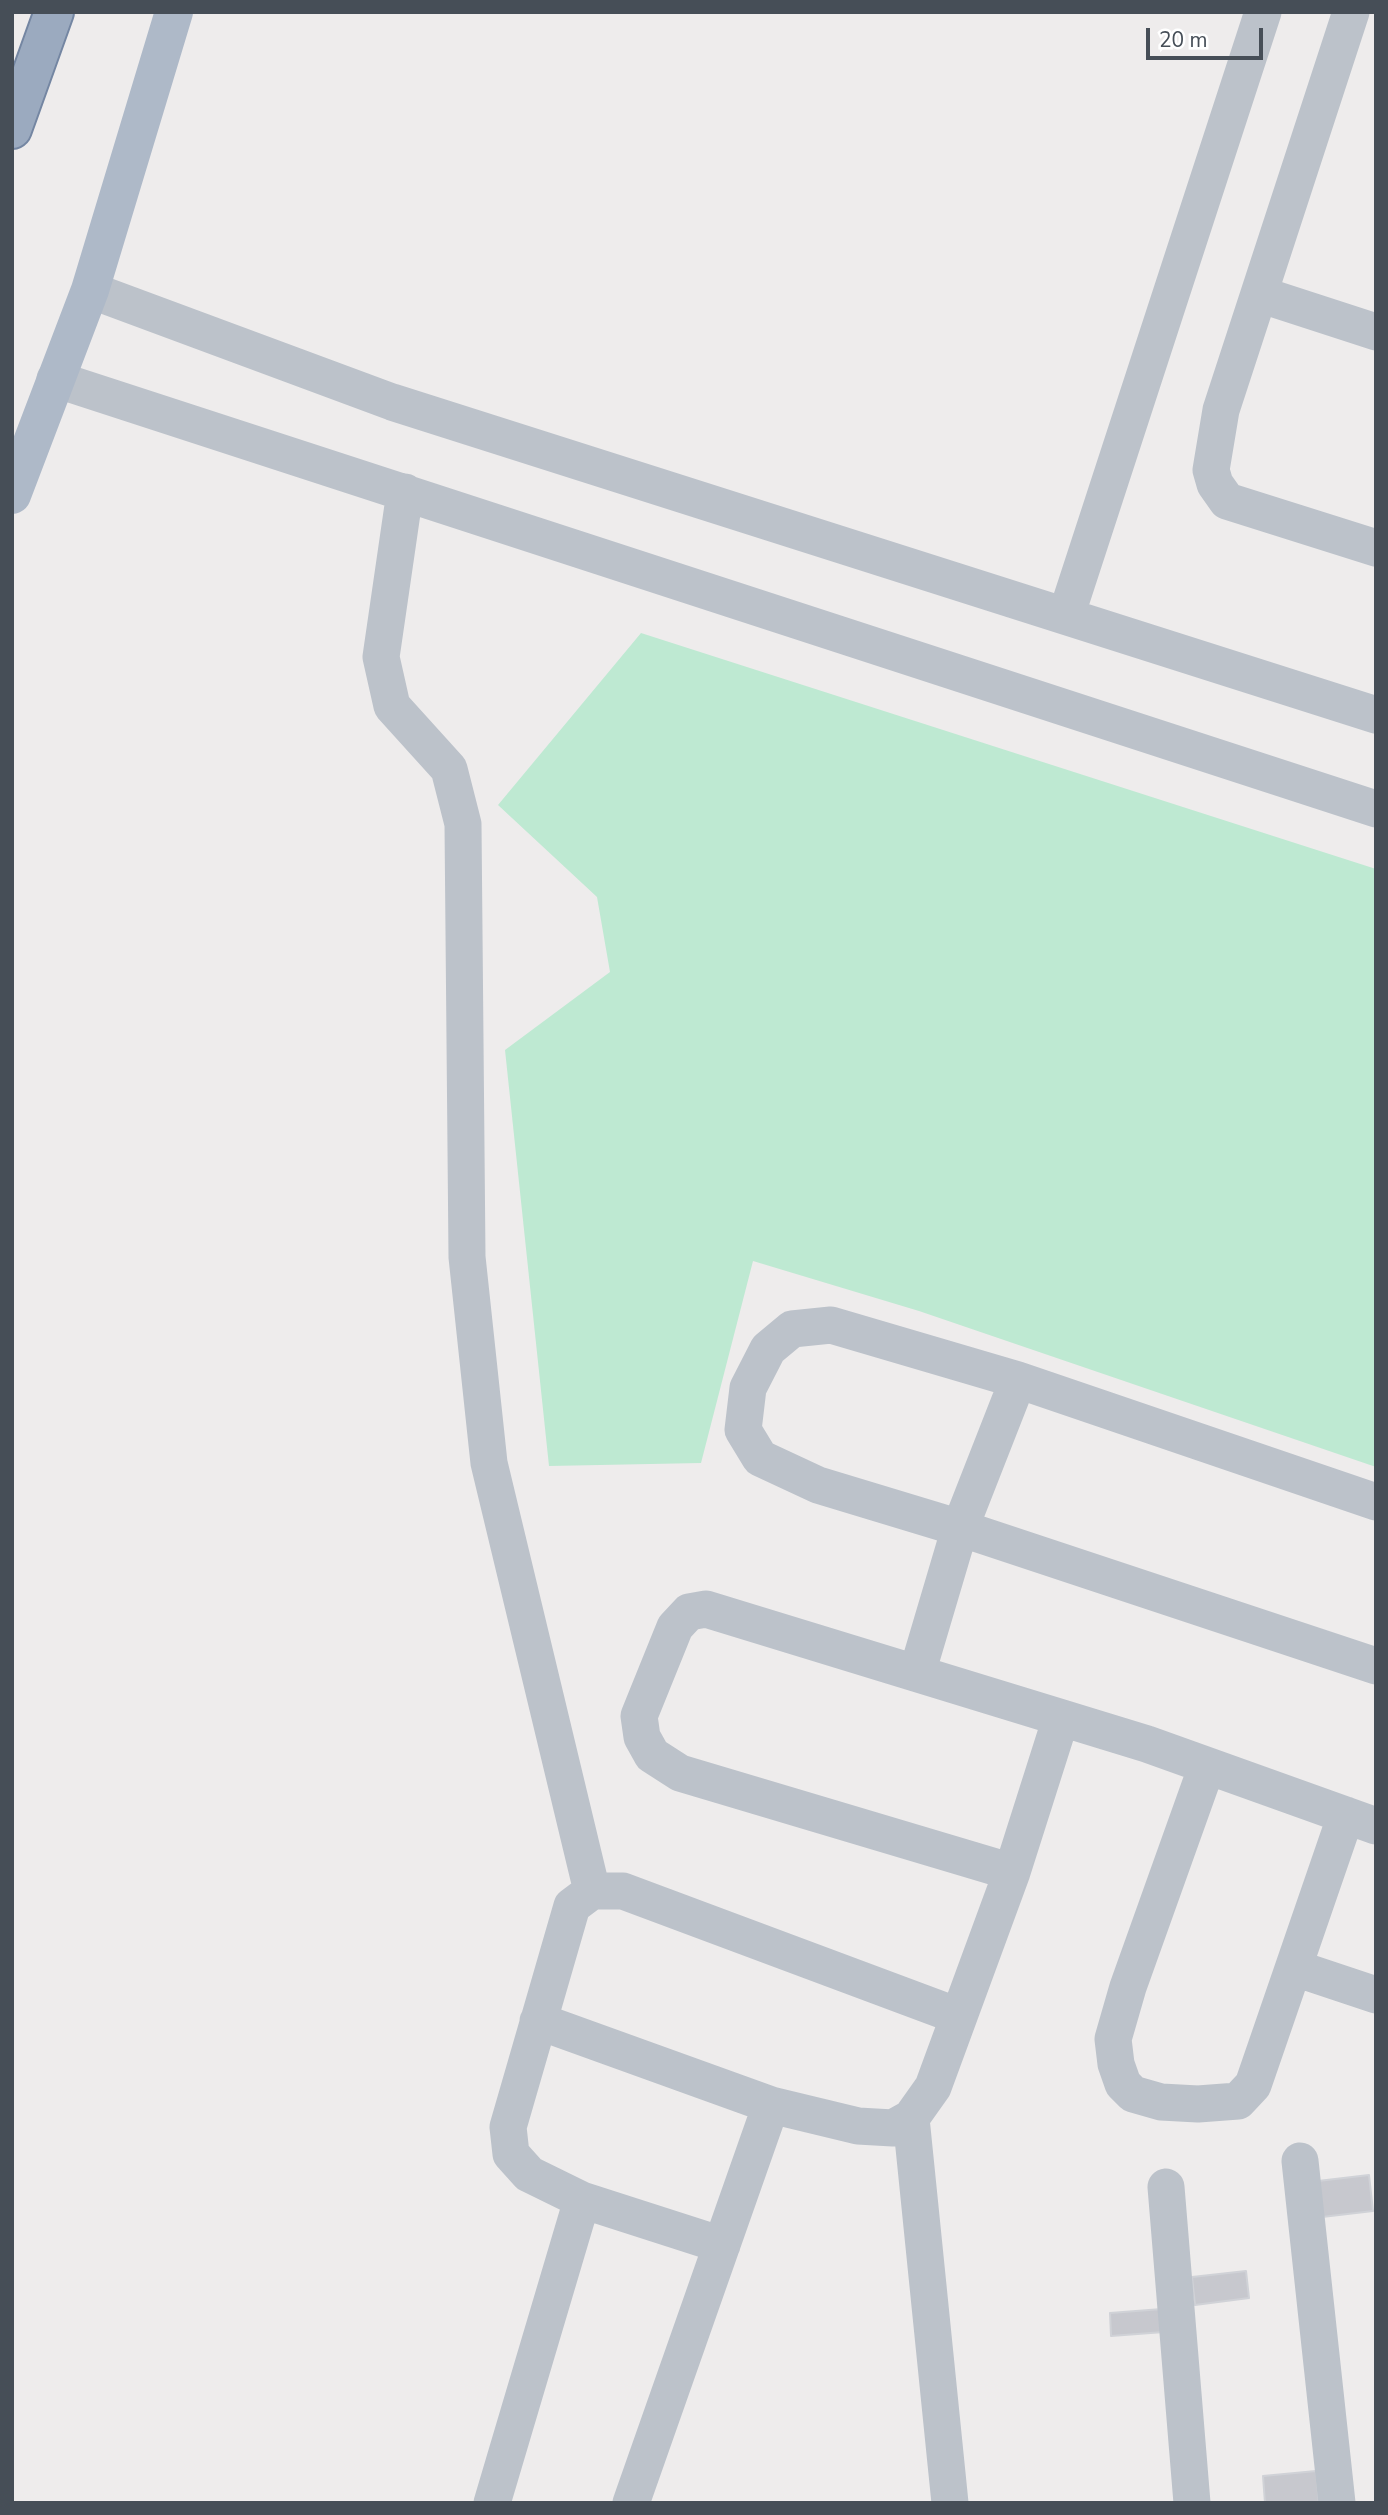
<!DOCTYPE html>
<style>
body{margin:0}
#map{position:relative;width:1388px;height:2515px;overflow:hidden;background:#eeecec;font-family:"Nunito Sans",sans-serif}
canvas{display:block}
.frame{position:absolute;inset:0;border:14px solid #464e57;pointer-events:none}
.scale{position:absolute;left:1146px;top:28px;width:117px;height:32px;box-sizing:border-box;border:4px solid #464e57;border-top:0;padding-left:9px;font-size:21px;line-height:24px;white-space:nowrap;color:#464e57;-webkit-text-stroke:5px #fff;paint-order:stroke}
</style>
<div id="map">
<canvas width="1388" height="2515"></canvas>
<div class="frame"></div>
<div class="scale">20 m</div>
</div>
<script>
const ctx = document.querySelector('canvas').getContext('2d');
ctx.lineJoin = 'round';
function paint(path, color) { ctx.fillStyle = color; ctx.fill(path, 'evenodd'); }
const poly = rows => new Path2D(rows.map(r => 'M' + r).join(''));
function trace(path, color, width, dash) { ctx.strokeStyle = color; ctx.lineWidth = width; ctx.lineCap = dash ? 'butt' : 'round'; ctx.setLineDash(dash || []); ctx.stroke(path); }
paint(poly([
 [641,633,1376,869,1376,1467,919,1311,753,1261,701,1463,549,1466,505,1050,610,972,597,897,498,805]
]), '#bee9d2');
const building = poly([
 [1369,2175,1373,2211,1322,2217,1318,2181,1369,2175],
 [1246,2271,1249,2298,1195,2305,1192,2277,1246,2271],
 [1162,2309,1164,2332,1111,2336,1110,2313,1162,2309],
 [1316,2471,1319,2503,1265,2503,1263,2476,1316,2471]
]);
paint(building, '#c7c8ce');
trace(building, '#d0d2d7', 2);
const trunk = poly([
 [12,129,54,12]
]);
trace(trunk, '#7486a2', 42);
trace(poly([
 [1351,12,1221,410,1211,470,1215,484,1227,501,1376,548],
 [90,290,392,402,1376,715],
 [1259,294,1376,332],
 [55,379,1376,809],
 [405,492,381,657,392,706,449,769,463,824,467,1257,489,1463,592,1891],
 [1066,616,1263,12],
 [1376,1502,1018,1380,831,1325,792,1329,768,1349,748,1388,743,1430,760,1458,818,1485,960,1528,1376,1666],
 [917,1673,960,1528,1018,1380],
 [1207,1766,1128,1987,1113,2039,1116,2064,1123,2084,1133,2094,1161,2102,1198,2104,1238,2101,1253,2085,1346,1815],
 [1012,1872,680,1773,652,1755,642,1737,639,1716,675,1627,689,1612,706,1609,1147,1744,1376,1826],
 [1295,1968,1376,1995],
 [538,2021,771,2105,858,2126,893,2128,911,2118,933,2087,1012,1872,1061,1718],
 [911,2118,950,2503],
 [1300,2161,1337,2503],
 [1166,2187,1192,2503],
 [722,2245,582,2200,529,2174,511,2154,508,2127,572,1906,592,1891,623,1891,958,2016],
 [492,2503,582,2200],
 [631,2503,771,2105]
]), '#bcc2ca', 37);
trace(poly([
 [12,495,90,290,174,12]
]), '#aeb9c8', 38);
trace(trunk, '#9baabf', 38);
</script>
